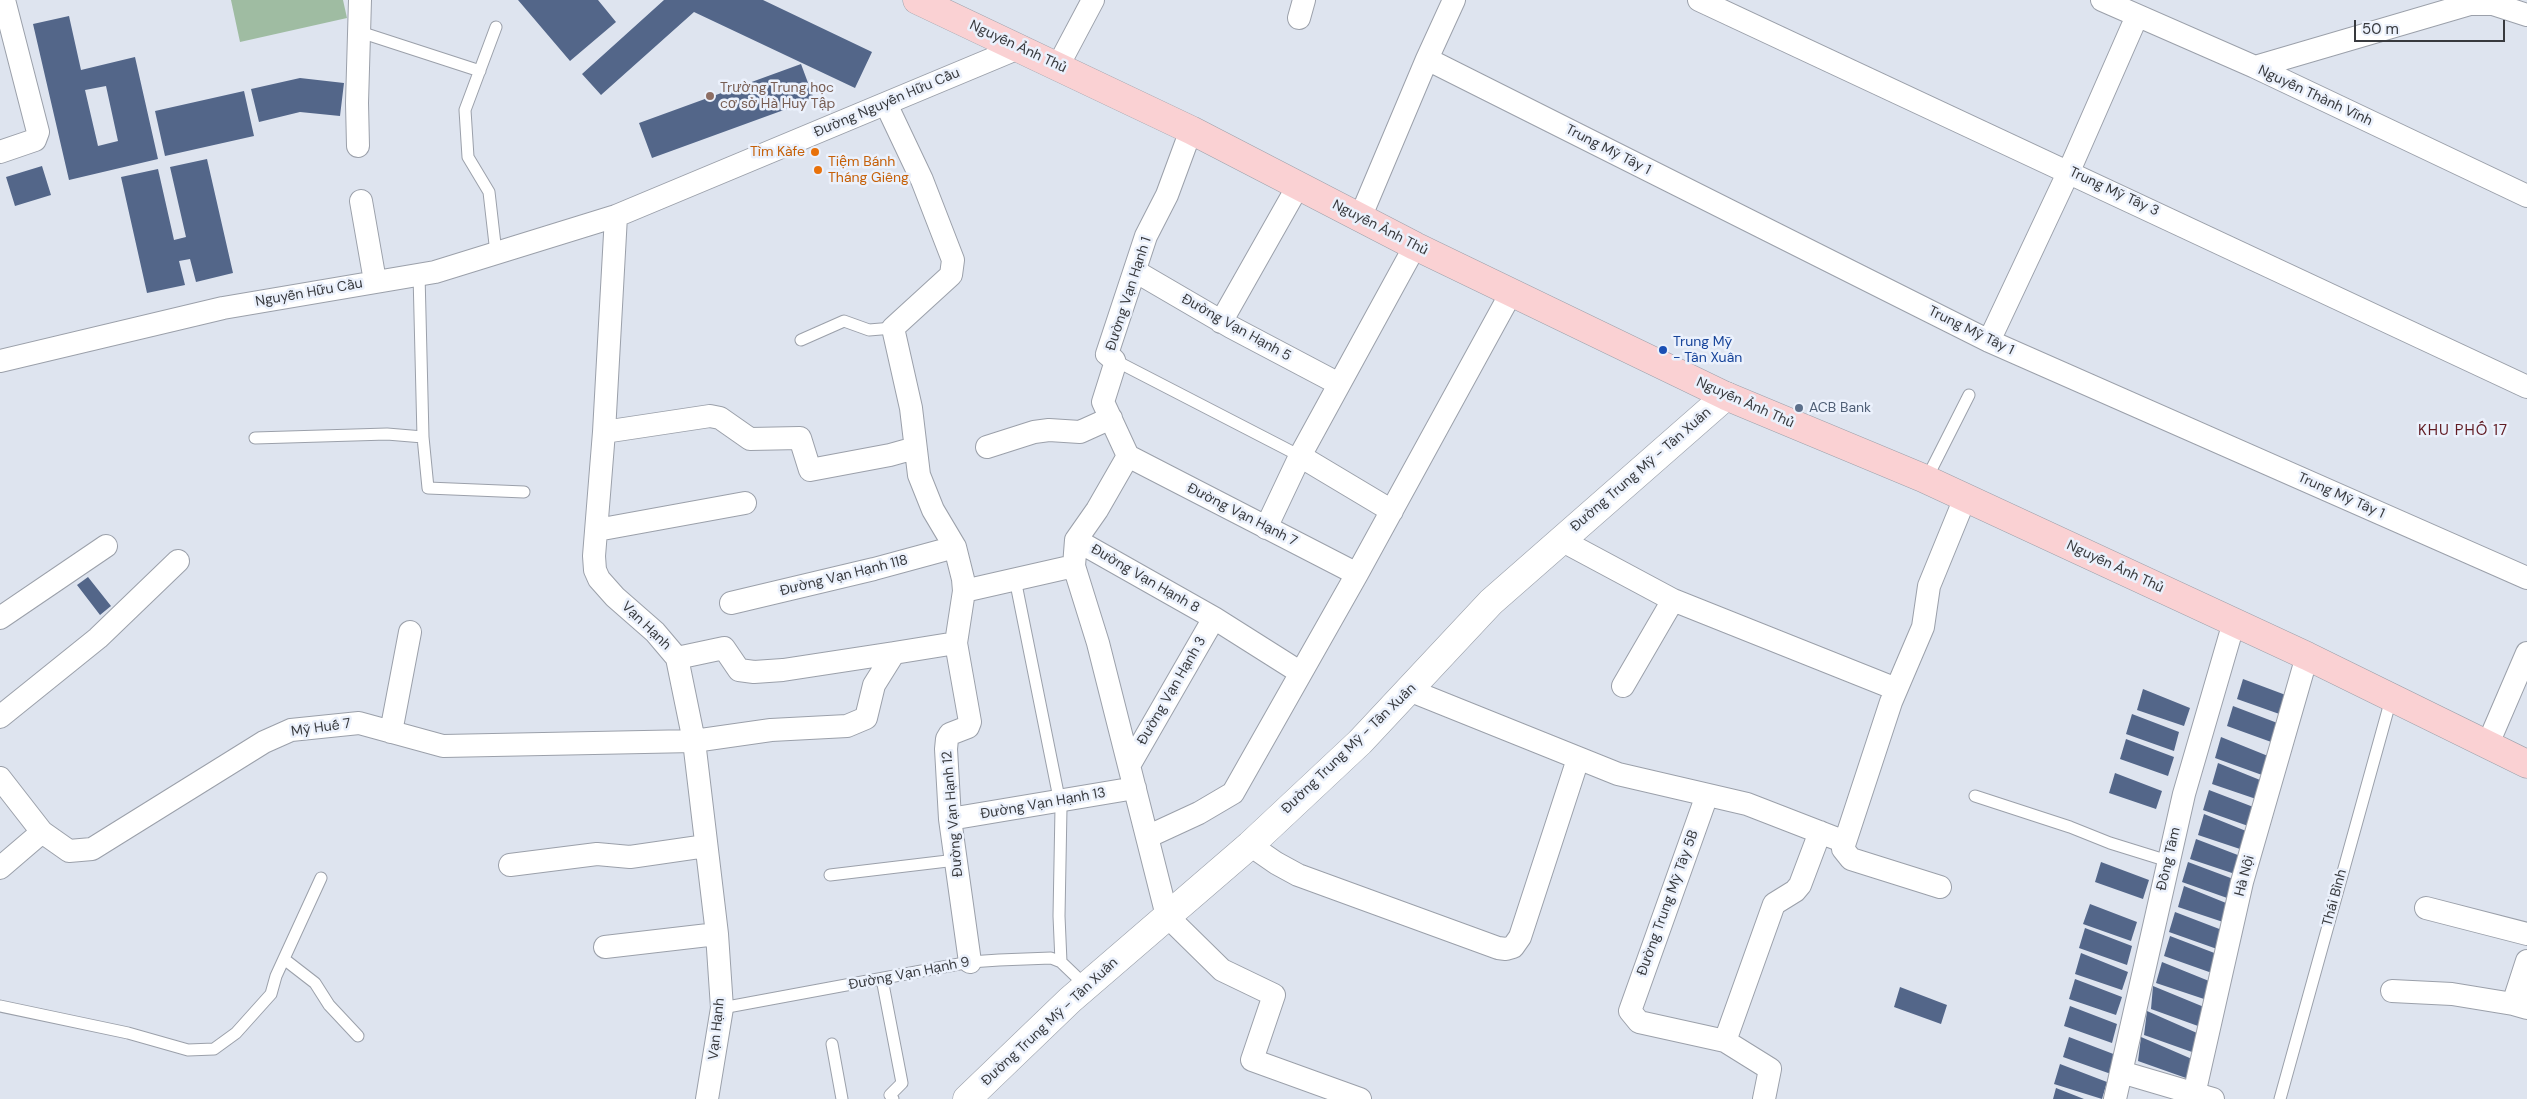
<!DOCTYPE html>
<meta charset="utf-8">
<style>
body{margin:0}
#map{position:relative;width:2527px;height:1099px;overflow:hidden;background:#dee4ef;font-family:"DM Sans",sans-serif}
canvas{display:block}
.scale{position:absolute;left:2354px;top:20px;width:151px;height:22px;box-sizing:border-box;border:2px solid #383a3e;border-top:0;padding-left:6px;font-size:15px;line-height:18px;white-space:nowrap;color:#383a3e;-webkit-text-stroke:4px #ebf1fc;paint-order:stroke}
</style>
<div id="map">
<canvas width="2527" height="1099"></canvas>
<div class="scale">50 m</div>
</div>
<script>
const ctx = document.querySelector('canvas').getContext('2d');
ctx.lineJoin = 'round';
function paint(path, color) { ctx.fillStyle = color; ctx.fill(path, 'evenodd'); }
const poly = rows => new Path2D(rows.map(r => 'M' + r).join(''));
function trace(path, color, width, dash) { ctx.strokeStyle = color; ctx.lineWidth = width; ctx.lineCap = dash ? 'butt' : 'round'; ctx.setLineDash(dash || []); ctx.stroke(path); }
function drawText(font, color, halo, rows, align = 'center') {
  ctx.font = font + ' "DM Sans",sans-serif'; ctx.lineWidth = 5; ctx.setLineDash([]); ctx.textBaseline = 'middle'; ctx.strokeStyle = halo; ctx.fillStyle = color; for (const [text, x, y, turn = 0] of rows) {
    ctx.save(); ctx.translate(x, y); ctx.rotate((+turn || 0) * Math.PI / 180); ctx.textAlign = isNaN(turn) ? turn : align; if (halo) ctx.strokeText(text, 0, 0); ctx.fillText(text, 0, 0); ctx.restore();
  }
}
paint(poly([
 [231,0,343,0,347,18,240,42]
]), '#9fbca2');
paint(poly([
 [518,0,598,0,616,22,570,61],
 [664,0,763,0,872,52,855,88,694,12,601,95,582,74],
 [69,16,81,70,135,57,158,159,69,180,33,24],
 [106,86,118,141,98,146,85,90],
 [801,64,814,99,652,158,639,123],
 [300,78,344,83,340,116,300,112,259,122,251,89],
 [244,91,254,136,165,156,155,111],
 [207,159,233,273,196,282,190,259,179,261,185,285,147,293,121,177,158,169,174,240,186,237,170,167],
 [42,166,51,195,15,206,6,177],
 [88,577,111,606,100,615,77,585],
 [2243,679,2291,697,2285,716,2237,699],
 [2143,689,2190,708,2184,726,2137,710],
 [2233,706,2280,724,2274,743,2227,726],
 [2132,714,2179,732,2174,751,2126,734],
 [2221,737,2268,756,2262,775,2215,758],
 [2126,739,2174,757,2168,776,2120,759],
 [2218,763,2265,782,2259,800,2212,784],
 [2115,773,2162,791,2156,809,2109,793],
 [2209,790,2256,808,2251,827,2203,810],
 [2204,814,2251,833,2246,851,2198,835],
 [2196,839,2243,857,2238,875,2190,859],
 [2101,862,2149,880,2143,899,2095,882],
 [2188,862,2236,880,2230,899,2182,882],
 [2184,886,2231,905,2226,923,2178,907],
 [2090,904,2137,922,2131,941,2083,924],
 [2175,912,2222,930,2217,949,2169,932],
 [2085,928,2132,946,2127,965,2079,948],
 [2170,936,2217,954,2212,973,2164,956],
 [2081,953,2128,972,2122,990,2075,974],
 [2162,962,2209,981,2204,999,2156,983],
 [2075,979,2122,997,2116,1015,2069,999],
 [2153,986,2204,1007,2198,1026,2151,1009],
 [1900,987,1947,1005,1941,1024,1894,1007],
 [2070,1006,2117,1024,2112,1043,2064,1026],
 [2147,1011,2197,1033,2192,1052,2144,1035],
 [2069,1037,2116,1055,2111,1074,2063,1057],
 [2141,1037,2192,1059,2186,1078,2138,1061],
 [2060,1064,2107,1082,2102,1099,2054,1084],
 [2056,1088,2084,1099,2053,1099]
]), '#536689');
const service = poly([
 [496,27,465,110,468,157,489,192,496,253],
 [360,32,480,71],
 [801,340,844,321,869,330,893,328],
 [1114,360,1300,456],
 [423,437,428,488,524,492],
 [255,438,387,434,423,437,419,274],
 [1926,480,1969,395],
 [1015,579,1061,808,1059,916,1061,962],
 [1975,796,2070,827,2110,843,2168,861],
 [830,875,956,860],
 [284,959,315,983,329,1005,358,1036],
 [882,979,902,1083,890,1095,893,1099],
 [0,1006,128,1033,188,1050,214,1049,236,1033,271,994,276,976,321,878],
 [722,1008,970,962,999,960,1051,958,1061,962,1086,986],
 [832,1044,842,1099],
 [2280,1099,2391,699]
]);
const minor = poly([
 [1699,0,2527,387],
 [2102,0,2255,67,2527,196],
 [1299,18,1304,0],
 [1427,59,1989,341,2527,578],
 [1058,66,1093,0],
 [2255,67,2470,4,2493,4,2527,15],
 [886,104,922,180,953,260,951,275,893,328,911,408,919,475,933,510,955,547,963,579,964,591,956,643,970,722,968,727,950,734,947,739,946,749,950,819,970,962],
 [358,146,357,103,360,0],
 [0,152,35,140,38,132,4,0],
 [361,201,375,281],
 [616,216,604,432,594,556,595,570,599,579,615,597,655,632,677,658,694,741,717,934,722,1008,707,1099],
 [1360,218,1427,59,1454,0],
 [1135,271,1231,327,1339,384],
 [1221,322,1298,186],
 [1989,341,2069,171,2137,16],
 [0,361,223,308,435,272,616,216,1021,47],
 [604,432,710,416,720,418,750,439,800,438,810,470,890,455,915,448],
 [987,447,1034,432,1049,430,1080,432,1111,418],
 [1128,456,1097,510,1076,540,1074,566,1098,643,1167,916,1222,970,1274,995,1252,1060,1360,1099],
 [1128,456,1103,402,1115,364,1114,360,1107,354,1146,236,1167,195,1191,130],
 [1128,456,1357,574],
 [1300,456,1392,511],
 [1266,528,1300,456,1415,246],
 [597,530,745,503],
 [1076,540,1214,618,1301,673],
 [1561,540,1673,600],
 [964,591,1074,566],
 [731,603,874,569,955,547],
 [0,618,106,546],
 [677,658,724,648,739,670,754,672,783,670,894,653],
 [1623,686,1673,600,1896,689],
 [1409,690,1618,774,1747,804,1845,842,1891,702,1923,627,1929,586,1965,498],
 [0,717,98,638,178,561],
 [391,732,410,632],
 [2487,746,2527,653],
 [1130,764,1214,618],
 [0,778,42,832,69,851,92,849,264,742,291,730,359,723,443,746,694,741,771,730,847,726,866,718,874,685,894,653,956,643],
 [1707,795,1630,1011,1639,1022,1725,1041,1770,1069,1764,1099],
 [950,819,1135,788],
 [1147,837,1199,813,1233,793,1357,574,1511,293],
 [1845,842,1843,849,1851,859,1940,887],
 [1250,845,1276,863,1298,875,1498,948,1506,949,1513,947,1520,937,1578,759],
 [510,865,597,854,630,857,706,846],
 [0,868,42,832],
 [2426,908,2527,934],
 [605,947,717,934],
 [2392,991,2452,994,2513,1004],
 [2527,1008,2513,1004,2527,961],
 [1725,1041,1774,904,1795,891,1800,885,1820,832],
 [2121,1072,2213,1099],
 [2115,1099,2184,794,2234,622],
 [2193,1099,2242,882,2307,656]
]);
const tertiary = poly([
 [967,1099,1070,1000,1250,845,1360,742,1491,602,1726,396]
]);
const secondary = poly([
 [917,0,1191,130,1415,246,1726,396,1923,478,2307,656,2527,764]
]);
trace(service, '#9ba0aa', 13);
trace(minor, '#9ba0aa', 24);
trace(tertiary, '#9ba0aa', 29);
trace(secondary, '#9ba0aa', 29);
trace(service, '#fff', 11);
trace(minor, '#fff', 22);
trace(tertiary, '#fff', 28);
trace(secondary, '#fad1d3', 28);
for (const [x, y, r, color] of [
 [710,96,5,"#8d6e63"],
 [815,152,5,"#e8710a"],
 [818,170,5,"#e8710a"],
 [1663,350,5,"#1a4fb4"],
 [1799,408,5,"#5c6f8a"]
]) { const dot = new Path2D(); dot.arc(x, y, r, 0, 2 * Math.PI); ctx.fillStyle = color; ctx.fill(dot); trace(dot, '#ebf1fc', 2); }
drawText('14px', '#383a3e', '#ebf1fc', [
 ["Nguyễn Ảnh Thủ",1018,47,25],
 ["Nguyễn Thành Vĩnh",2315,96,25],
 ["Đường Nguyễn Hữu Cầu",887,103,-23],
 ["Trung Mỹ Tây 1",1608,150,27],
 ["Trung Mỹ Tây 3",2114,192,25],
 ["Nguyễn Ảnh Thủ",1380,228,27],
 ["Nguyễn Hữu Cầu",309,293,-10],
 ["Đường Vạn Hạnh 1",1129,294,-72],
 ["Đường Vạn Hạnh 5",1236,328,29],
 ["Trung Mỹ Tây 1",1971,331,26],
 ["Nguyễn Ảnh Thủ",1745,403,24],
 ["Đường Trung Mỹ - Tân Xuân",1641,470,-41],
 ["Trung Mỹ Tây 1",2341,496,24],
 ["Đường Vạn Hạnh 7",1242,515,27],
 ["Nguyễn Ảnh Thủ",2115,567,25],
 ["Đường Vạn Hạnh 118",844,576,-14],
 ["Đường Vạn Hạnh 8",1145,579,30],
 ["Vạn Hạnh",646,626,44],
 ["Đường Vạn Hạnh 3",1172,691,-60],
 ["Mỹ Huế 7",321,728,-8],
 ["Đường Trung Mỹ - Tân Xuân",1349,749,-44],
 ["Đường Vạn Hạnh 13",1043,804,-10],
 ["Đường Vạn Hạnh 12",953,814,-95],
 ["Đồng Tâm",2169,859,-77],
 ["Hà Nội",2245,876,-75],
 ["Thái Bình",2335,898,-75],
 ["Đường Trung Mỹ Tây 5B",1668,903,-70],
 ["Đường Vạn Hạnh 9",909,974,-11],
 ["Đường Trung Mỹ - Tân Xuân",1050,1022,-43],
 ["Vạn Hạnh",717,1029,-84]
]);
drawText('14px', '#785e54', '#ebf1fc', [
 ["Trường Trung học",720,88],
 ["cơ sở Hà Huy Tập",720,104]
], 'left');
drawText('14px', '#c56008', '#ebf1fc', [
 ["Tìm Kàfe",805,152],
 ["Tiệm Bánh",828,162,"left"],
 ["Tháng Giêng",828,178,"left"]
], 'right');
drawText('14px', '#164399', '#ebf1fc', [
 ["Trung Mỹ",1673,342],
 ["- Tân Xuân",1673,358]
], 'left');
drawText('14px', '#4e5e75', '#ebf1fc', [
 ["ACB Bank",1809,408]
], 'left');
ctx.letterSpacing = '1px';
drawText('15px', '#601b22', '#ebf1fc', [
 ["KHU PHỐ 17",2463,431]
]);
ctx.letterSpacing = '0px';
</script>
